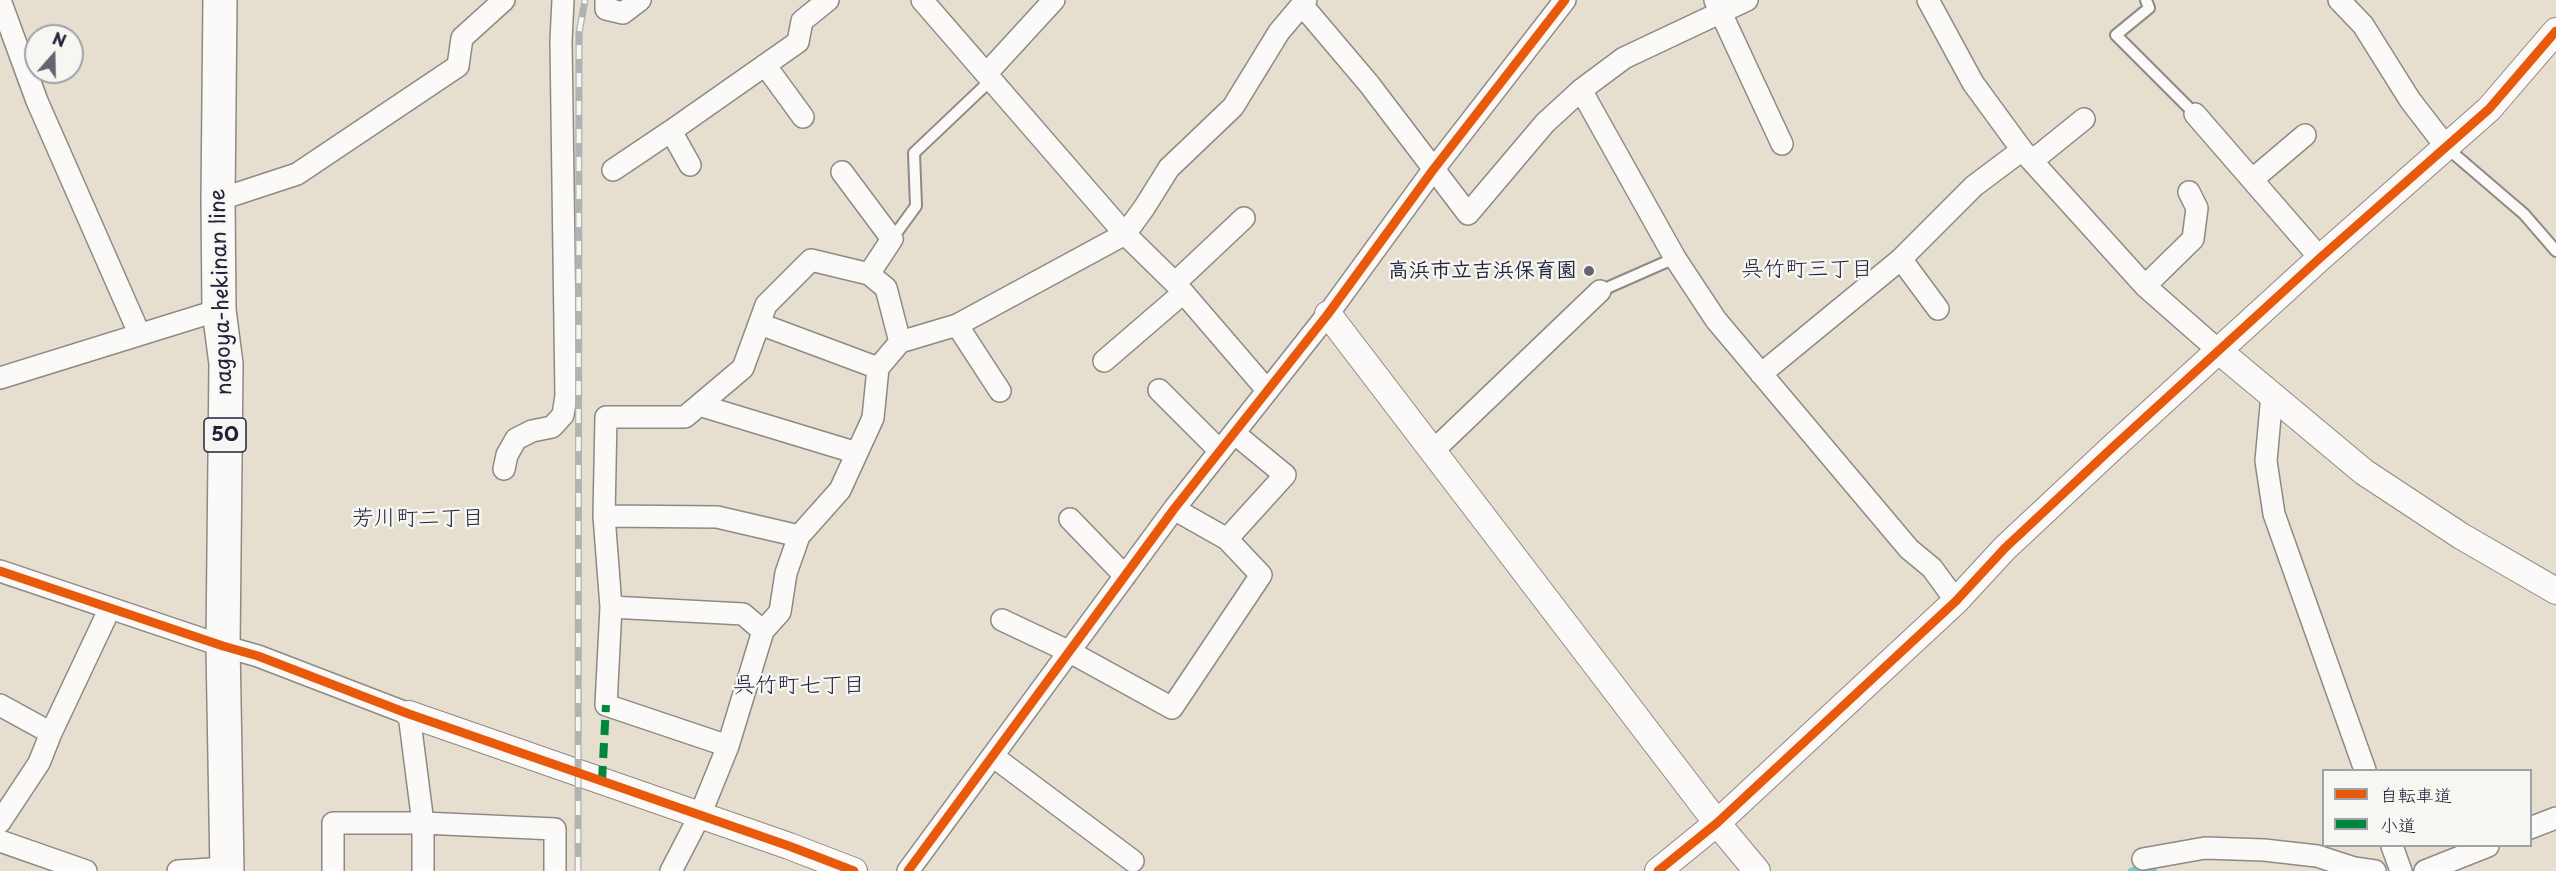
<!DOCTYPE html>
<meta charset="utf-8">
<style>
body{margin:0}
#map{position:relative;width:2556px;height:871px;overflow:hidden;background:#e6decf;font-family:"Playpen Sans","Klee One",sans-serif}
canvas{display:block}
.legend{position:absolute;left:2322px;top:769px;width:210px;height:78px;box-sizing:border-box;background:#f6f6f2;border:2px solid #a1a1a9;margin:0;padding:8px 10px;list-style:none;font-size:18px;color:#22223b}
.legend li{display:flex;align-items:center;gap:12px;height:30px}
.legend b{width:30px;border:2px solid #a1a1a9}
.north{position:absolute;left:24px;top:24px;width:60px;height:60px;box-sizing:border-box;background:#f6f6f2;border:2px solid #a1a1a9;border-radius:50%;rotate:20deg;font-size:16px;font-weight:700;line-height:24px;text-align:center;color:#22223b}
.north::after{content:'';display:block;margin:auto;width:21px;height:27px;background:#67646f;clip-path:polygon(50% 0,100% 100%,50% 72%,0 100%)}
</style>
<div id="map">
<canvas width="2556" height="871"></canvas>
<ul class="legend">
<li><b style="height:8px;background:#e8590c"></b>自転車道</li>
<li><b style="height:8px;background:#00873e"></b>小道</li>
</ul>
<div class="north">N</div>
</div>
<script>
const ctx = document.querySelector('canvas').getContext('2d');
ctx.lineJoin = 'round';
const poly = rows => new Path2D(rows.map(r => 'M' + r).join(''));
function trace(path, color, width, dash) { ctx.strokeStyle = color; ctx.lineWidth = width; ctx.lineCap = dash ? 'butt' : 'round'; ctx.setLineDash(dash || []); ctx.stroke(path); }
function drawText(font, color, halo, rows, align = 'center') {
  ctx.font = font + ' "Playpen Sans","Klee One",sans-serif'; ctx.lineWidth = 5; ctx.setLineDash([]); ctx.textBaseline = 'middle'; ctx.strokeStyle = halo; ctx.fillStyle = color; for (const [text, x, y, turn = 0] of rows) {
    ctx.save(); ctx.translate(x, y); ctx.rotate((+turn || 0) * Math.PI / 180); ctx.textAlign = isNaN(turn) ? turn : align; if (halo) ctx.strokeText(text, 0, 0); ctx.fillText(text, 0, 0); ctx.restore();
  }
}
trace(poly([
 [2131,871,2143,866,2154,871]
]), '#7ec8c8', 6);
const service = poly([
 [2146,0,2149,8,2116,35,2195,114],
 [2447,148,2524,214,2556,251],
 [892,239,916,206,914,153,992,79],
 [1600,291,1675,258]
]);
const minor = poly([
 [0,0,37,101,135,324],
 [606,0,606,9,623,13,640,0],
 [922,0,1125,234,1175,283,1267,390],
 [1715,0,1782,144],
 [1928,0,1973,83,2022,150,2145,286,2219,351],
 [2339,0,2363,25,2410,100,2447,148],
 [1302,5,1369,84,1468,214,1545,123,1581,90,1624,58,1747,0],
 [765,65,803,117],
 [987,73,1054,0],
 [1581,90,1675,258,1716,320,1909,549,1932,568,1956,601],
 [2195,114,2320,258],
 [671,131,798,42,802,21,828,0],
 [2032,161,2084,119],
 [613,170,671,131,690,165],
 [842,172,892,239,869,274],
 [2253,179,2305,135],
 [218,200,297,174,458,66,462,38,504,0],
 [1901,259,1938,309],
 [1175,283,1244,218],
 [2145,286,2193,239,2197,208,2189,192],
 [957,325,1000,391],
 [900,342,957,325,1125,234,1144,208,1169,168,1233,107,1279,32,1306,0],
 [1104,361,1183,293],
 [1761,374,1901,259,1974,186,2022,150],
 [0,378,219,310],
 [1159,390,1220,451],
 [2272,395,2266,461,2274,514,2365,770],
 [699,405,857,453],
 [1434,450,1600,291],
 [504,469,507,455,516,439,532,431,552,427,563,415,566,396,561,41,563,0],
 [1174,509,1227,539],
 [604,516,717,517,799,536,840,490,873,418,878,368],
 [1070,519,1125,576],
 [0,571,223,646,258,656,409,714,423,823,333,823,333,871],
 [611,607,604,516,606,417,685,417,743,368,766,305,811,260,869,274,886,288,900,342,878,368,760,324],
 [1002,620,1070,652,1172,708,1261,575,1227,539,1285,475,1234,433],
 [763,631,780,612,786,573,799,536],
 [0,705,51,733],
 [994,757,1133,861],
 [0,822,39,763,51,733,110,608],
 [2530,828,2556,818],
 [0,841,86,871],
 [2392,846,2401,871],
 [2143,859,2205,848,2264,850,2317,856,2354,868,2375,871],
 [178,871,227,868],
 [423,871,423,823,555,829,555,871],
 [671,871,700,815,728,746,763,631,743,614,611,607,606,705,728,746],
 [908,871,1174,509,1328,314,1433,170,1565,0],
 [2425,871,2488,846]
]);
const tertiary = poly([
 [1328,314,1717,823,1757,871],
 [2219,351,2364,472,2461,536,2556,591],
 [409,714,789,846,854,871],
 [1658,871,1717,823,1956,601,2005,548,2113,447,2320,258,2489,109,2556,31]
]);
const primary = poly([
 [220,0,218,200,219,310,226,364,223,646,227,871]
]);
trace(service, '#8d8a86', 14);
trace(minor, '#8d8a86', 24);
trace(tertiary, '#8d8a86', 28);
trace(primary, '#8d8a86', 36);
trace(service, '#fbfaf8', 10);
trace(minor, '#fbfaf8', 21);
trace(tertiary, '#fbfaf8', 26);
trace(primary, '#fbfaf8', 33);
const rail = poly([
 [578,871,579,33,585,0]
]);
trace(rail, '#b3b2b3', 7);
trace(rail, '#f6f6f2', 4.5, [14]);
trace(poly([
 [602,781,606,705]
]), '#00873e', 8, [15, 8]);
trace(poly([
 [0,571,223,646,258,656,409,714,789,846,854,871],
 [908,871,1174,509,1328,314,1433,170,1565,0],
 [1658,871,1717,823,1956,601,2005,548,2113,447,2320,258,2489,109,2556,31]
]), '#e8590c', 9);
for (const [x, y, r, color] of [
 [1589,271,6,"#67646f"]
]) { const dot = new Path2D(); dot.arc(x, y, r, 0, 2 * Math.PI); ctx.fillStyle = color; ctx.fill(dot); trace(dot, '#f6f6f2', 2); }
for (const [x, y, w] of [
 [225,435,42]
]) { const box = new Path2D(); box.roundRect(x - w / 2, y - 17, w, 34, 4.5); ctx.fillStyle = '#f6f6f2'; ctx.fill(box); trace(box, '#22223b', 1.5); }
drawText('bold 20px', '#22223b', null, [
 ["50",225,435]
]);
drawText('bold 21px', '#22223b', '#f6f6f2', [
 ["高浜市立吉浜保育園",1577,271]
], 'right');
drawText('21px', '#22223b', '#f6f6f2', [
 ["nagoya-hekinan line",222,292,-92]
]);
drawText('22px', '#22223b', '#f6f6f2', [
 ["呉竹町三丁目",1807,270],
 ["芳川町二丁目",418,519],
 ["呉竹町七丁目",799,686]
]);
</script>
